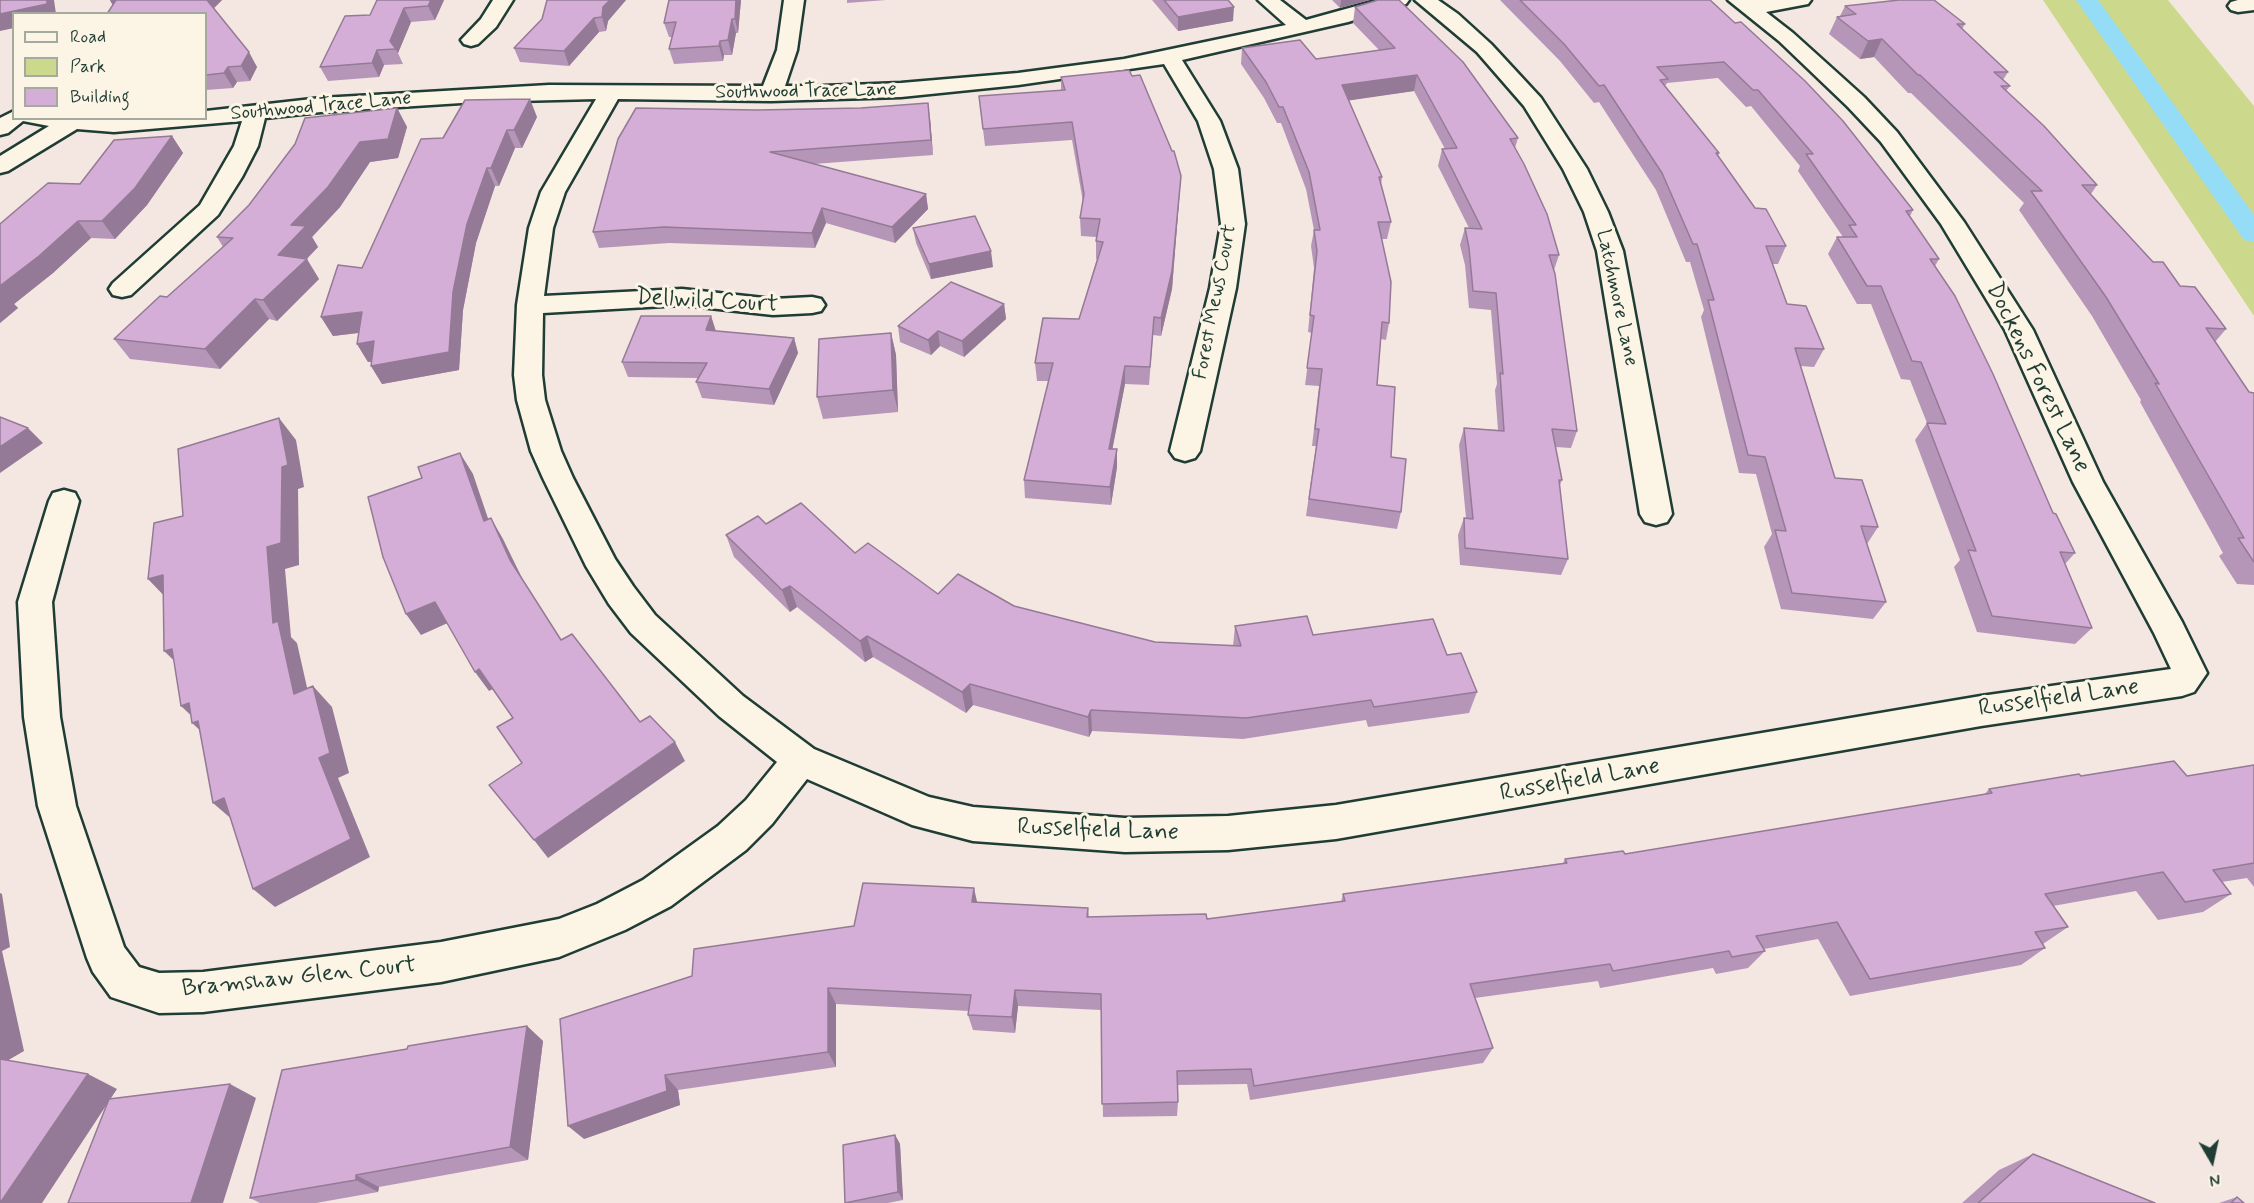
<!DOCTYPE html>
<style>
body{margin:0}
#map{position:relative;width:2254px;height:1203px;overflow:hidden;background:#f4e7e2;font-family:Mynerve,sans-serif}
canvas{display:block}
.legend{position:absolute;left:12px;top:12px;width:195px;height:108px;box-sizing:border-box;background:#fcf5e5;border:2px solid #a4ab9e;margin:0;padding:8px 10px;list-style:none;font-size:18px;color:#1f3d34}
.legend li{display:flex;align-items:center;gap:12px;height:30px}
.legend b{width:30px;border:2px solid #a4ab9e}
.north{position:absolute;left:2182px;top:1131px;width:60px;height:60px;-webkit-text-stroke:4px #fcf5e5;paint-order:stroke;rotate:171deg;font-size:16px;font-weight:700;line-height:24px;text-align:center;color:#1f3d34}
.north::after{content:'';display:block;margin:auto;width:21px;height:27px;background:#1f3d34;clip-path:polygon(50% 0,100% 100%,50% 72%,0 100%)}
</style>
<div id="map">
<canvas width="2254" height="1203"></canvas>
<ul class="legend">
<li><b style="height:8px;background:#fcf5e5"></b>Road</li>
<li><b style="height:16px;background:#ccd98c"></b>Park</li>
<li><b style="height:16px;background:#d4aed6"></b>Building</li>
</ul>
<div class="north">N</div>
</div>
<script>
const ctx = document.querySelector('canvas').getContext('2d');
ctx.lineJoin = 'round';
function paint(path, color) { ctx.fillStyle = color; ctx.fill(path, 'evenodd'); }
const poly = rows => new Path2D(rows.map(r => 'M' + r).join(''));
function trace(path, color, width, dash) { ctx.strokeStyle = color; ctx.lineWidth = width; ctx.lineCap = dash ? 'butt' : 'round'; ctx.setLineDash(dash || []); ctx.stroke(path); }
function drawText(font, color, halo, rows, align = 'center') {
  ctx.font = font + ' Mynerve,sans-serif'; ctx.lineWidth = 6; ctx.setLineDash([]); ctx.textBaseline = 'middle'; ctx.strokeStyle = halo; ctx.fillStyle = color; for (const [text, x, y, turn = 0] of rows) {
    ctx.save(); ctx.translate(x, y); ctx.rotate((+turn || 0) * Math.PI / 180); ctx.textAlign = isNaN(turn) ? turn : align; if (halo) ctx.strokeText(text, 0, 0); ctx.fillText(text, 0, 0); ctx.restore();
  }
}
paint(poly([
 [2043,0,2168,0,2254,106,2254,316]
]), '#ccd98c');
paint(poly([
 [2076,0,2098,0,2254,215,2254,242,2244,240,2076,0]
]), '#95ddf7');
const minor = poly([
 [493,0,513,0,496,27,478,44,471,46,464,44,461,40,481,19,493,0],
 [784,0,804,0,797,50,785,86,823,86,901,83,1018,73,1124,59,1286,25,1258,0,1280,0,1306,20,1378,0,1409,0,1406,4,1348,22,1182,60,1220,121,1238,169,1245,224,1236,288,1200,451,1195,458,1185,461,1175,458,1170,451,1210,288,1221,224,1214,169,1198,121,1164,64,1018,85,901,97,771,101,618,99,565,192,553,228,544,296,682,289,773,299,812,297,821,299,825,305,821,311,812,313,773,315,682,305,543,313,542,375,545,400,561,451,573,478,615,559,633,586,655,615,743,696,814,749,929,797,973,807,1125,818,1228,816,1336,805,1981,696,2171,669,2154,633,2073,482,2005,330,1941,224,1881,142,1848,107,1779,41,1728,0,1811,0,1808,4,1766,12,1793,33,1864,97,1897,132,1964,222,2033,330,2103,482,2182,622,2207,673,2194,692,2182,696,1981,726,1336,839,1228,850,1125,852,973,841,912,825,807,779,772,824,746,850,671,906,625,930,559,957,441,982,203,1012,159,1013,111,997,93,972,87,958,38,806,24,717,18,602,49,501,53,493,64,490,75,493,79,501,52,602,60,717,76,806,124,947,139,967,159,973,203,972,441,942,559,919,597,904,643,880,718,826,746,800,777,762,719,716,631,633,609,604,586,566,543,478,531,451,517,400,514,375,517,305,529,228,541,192,596,99,477,102,321,112,265,118,258,146,242,177,218,215,131,295,122,297,113,295,109,289,113,283,200,205,234,146,242,121,114,132,77,129,8,171,0,173,0,156,49,126,23,121,8,133,0,135,0,118,14,111,14,118,206,118,206,111,321,98,549,85,763,86,777,50,784,0],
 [1415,0,1438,0,1458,14,1491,44,1541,98,1587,169,1608,212,1623,251,1631,293,1672,514,1667,522,1656,525,1645,522,1640,514,1597,251,1584,212,1563,169,1524,106,1477,52,1415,0],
 [2238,0,2254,0,2254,10,2238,12,2231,10,2228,6,2231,2,2238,0]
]);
trace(minor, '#1f3d34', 5);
paint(minor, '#fcf5e5');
paint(poly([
 [110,0,222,0,214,8,257,67,250,81,237,82,233,88,206,90,206,14,113,5],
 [377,0,444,0,435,20,411,22,398,53,403,64,384,65,379,77,328,81,320,67,370,15],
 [547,0,626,0,608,21,606,31,599,32,569,66,520,62,514,48,542,19],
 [741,0,738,33,736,33,732,55,724,55,723,61,674,64,669,49,672,37,669,37,664,23],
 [847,0,886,0,847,3],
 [1152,0,1228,0,1233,21,1178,31],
 [1332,0,1370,0,1340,8],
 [1500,0,1710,0,1913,210,1910,216,1939,259,1935,266,2053,513,2075,553,2065,564,2092,628,2075,644,1977,632,1954,567,1960,560,1915,440,1927,423,1910,380,1901,379,1871,304,1857,304,1828,254,1837,237,1843,237,1798,171,1800,166,1751,106,1746,107,1718,78,1667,83,1665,86,1719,153,1718,156,1755,208,1786,246,1778,264,1772,264,1787,304,1824,349,1814,367,1801,366,1835,478,1878,527,1867,544,1886,602,1873,619,1781,609,1764,547,1772,534,1756,474,1739,473,1701,317,1704,310,1690,262,1686,262,1656,190,1599,102,1594,103,1560,61],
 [1845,6,1965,24,1962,29,2008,72,2003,80,2010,86,2006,91,2097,185,2091,194,2153,262,2226,329,2215,342,2249,392,2254,393,2254,585,2237,584,2219,556,2223,553,2140,402,2141,400,2092,316,2019,210,2024,203,1911,93,1908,93,1874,57,1860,59,1829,34,1837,17,1840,16],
 [1355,7,1518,138,1515,148,1559,255,1554,270,1577,431,1571,448,1555,447,1562,480,1559,487,1568,559,1561,575,1460,565,1458,535,1464,518,1466,518,1459,445,1464,428,1498,430,1495,390,1497,384,1491,310,1469,308,1465,265,1460,245,1465,228,1469,228,1438,166,1442,149,1445,149,1414,91,1348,100,1382,177,1381,185,1391,222,1387,239,1382,239,1389,323,1386,340,1381,339,1377,385,1401,512,1397,529,1306,516,1316,446,1312,446,1319,386,1305,385,1312,333,1308,332,1314,268,1311,246,1314,230,1306,189,1281,123,1277,123,1264,98,1241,64,1242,48,1316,59,1379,50,1353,23],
 [1061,77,1181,176,1172,289,1161,336,1153,335,1149,385,1125,384,1112,449,1117,449,1117,467,1111,505,1025,498,1024,480,1049,381,1037,381,1035,363,1079,319,1097,259,1096,259,1096,237,1081,236,1080,218,1083,202,1072,140,985,146,979,96,1061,91],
 [397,108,407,127,398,158,370,162,340,207,312,237,318,247,306,259,319,279,277,321,269,319,220,369,130,359,114,339,167,297,223,247,217,237],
 [636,108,930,118,933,155,814,164,926,194,928,209,895,243,826,223,815,248,669,243,599,248,593,232],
 [537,117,522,148,515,148,499,186,495,186,476,243,463,310,459,370,382,384,371,366,372,362,368,362,357,344,359,333,333,336,321,317,362,268,443,138],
 [172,136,183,153,147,205,115,239,91,238,53,273,14,304,18,308,0,323,0,224],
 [913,228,993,267,931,279,916,243],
 [1004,304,1006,319,964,357,940,346,931,355,900,342,898,326],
 [711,316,716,331,794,338,798,353,774,405,702,398,696,382,698,378,628,377,622,362],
 [891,333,896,355,898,412,823,419,817,397],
 [766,524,855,553,938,594,1014,606,1155,642,1233,646,1235,626,1313,635,1447,655,1477,692,1469,713,1368,727,1366,720,1243,739,1092,731,1089,737,973,705,966,713,873,657,865,662,797,607,790,612,734,557,726,535],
 [2254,765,2254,887,2247,878,2222,882,2231,894,2203,912,2158,920,2136,891,2053,906,2068,927,2043,944,2045,948,2021,965,1850,996,1818,939,1764,949,1765,951,1748,968,1716,974,1713,968,1600,988,1598,981,1475,998,1493,1048,1483,1063,1250,1100,1247,1084,1178,1085,1178,1102,1177,1116,1103,1117,1101,1010,1018,1006,1015,1033,973,1030,968,1015,969,1011,836,1004,836,1067,678,1090,680,1105,584,1139,854,926,977,902,1088,908,1089,917,1207,919,1341,902,1343,894,1563,863,1565,859,1625,854,1984,795,1989,789,2081,776,2187,776],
 [527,1026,543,1041,528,1160,379,1187,378,1192,316,1203,260,1203,250,1198,407,1049],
 [895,1135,900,1144,903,1200,888,1203,845,1203],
 [2033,1154,2155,1203,1962,1203,1999,1170],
 [2237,1197,2244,1203,2219,1203]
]), '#b696b8');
paint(poly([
 [47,0,54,0,56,14,14,14,14,28,0,31,0,14],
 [110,0,134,0,113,6],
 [206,0,222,0,212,10],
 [431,0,444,0,435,20,428,6],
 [610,0,626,0,608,21,606,31,602,17,603,7],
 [736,0,741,0,738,33,735,19],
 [1341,0,1370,0,1340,8],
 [1234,7,1233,21,1178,31,1178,17],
 [404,8,411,22,398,53,390,41],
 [594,18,599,32,569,66,564,51],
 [732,19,736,33,732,55,728,40],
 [1882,39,1874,57,1860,59,1868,41],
 [720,41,724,55,723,61,719,46],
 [377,50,384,65,379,77,372,63],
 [249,52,257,67,250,81,241,66],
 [228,67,237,82,233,88,224,73],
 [1417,75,1414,91,1339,102,1342,85],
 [530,99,537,117,522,148,514,130],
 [928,103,930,118,933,155,931,140],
 [397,108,407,127,398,158,370,162,340,207,312,237,318,247,303,263,307,259,319,279,277,321,263,300,278,255,291,225,360,142],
 [507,130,515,148,499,186,491,168],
 [172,136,183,153,147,205,115,239,102,221],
 [487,168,495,186,476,243,463,310,459,370,382,384,371,366,453,292,467,224],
 [1181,176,1172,289,1161,336,1161,318],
 [926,194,928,209,895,243,892,227],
 [822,208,826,223,815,248,812,233],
 [78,221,91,238,53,273,14,304,18,308,0,323,0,286],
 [991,251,993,267,931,279,929,264],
 [255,299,269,319,220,369,205,349],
 [1004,304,1006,319,964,357,962,341],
 [362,312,373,331,333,336,321,317],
 [711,316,716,332,706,330],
 [938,331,940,346,931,355,928,340],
 [891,333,896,355,898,412,893,390],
 [794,338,798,353,774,405,769,389],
 [374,341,385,359,368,362,357,344],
 [1125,366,1125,384,1109,467,1109,449],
 [279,418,296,440,304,487,298,489,299,565,285,569,291,637,297,643,313,714,294,694,273,623,267,547,282,467],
 [28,428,43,443,0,473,0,447],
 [1117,449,1117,467,1111,505,1110,487],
 [460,453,473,474,496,542,484,521],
 [491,518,503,539,523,580,510,560],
 [163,575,169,601,148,579],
 [790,586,797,607,790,612,782,590],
 [435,602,450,622,421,635,406,614],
 [867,636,873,657,865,662,860,641],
 [172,649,186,672,164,651],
 [479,669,493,689,489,691,475,672],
 [970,684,973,705,966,713,962,692],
 [313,686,332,707,349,773,338,778,370,857,275,907,253,889,319,758],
 [189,703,214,743,192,723,197,721,181,706],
 [1091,710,1092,731,1089,737,1088,717],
 [675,742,685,761,548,858,534,840],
 [224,798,235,822,213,803],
 [974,888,978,906,972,902],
 [0,893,2,894,10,947,2,951,24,1051,0,1065],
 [828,988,836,1004,836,1067,828,1052],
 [1015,990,1018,1006,1015,1033,1012,1017],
 [527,1026,543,1041,528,1160,510,1147],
 [88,1074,117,1089,42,1203,0,1203],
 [665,1075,678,1090,680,1105,584,1139,568,1126],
 [230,1084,256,1098,223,1203,191,1203],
 [895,1135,900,1144,903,1200,898,1192],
 [356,1175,379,1187,378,1192,356,1180]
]), '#947a96');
const building = poly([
 [0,0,47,0,47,4,0,14,0,0],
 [116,0,207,0,249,52,241,66,228,67,224,73,206,75,206,14,107,14,116,0],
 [377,0,431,0,428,6,404,8,390,41,396,49,377,50,372,63,320,67,345,16,370,15,377,0],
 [547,0,610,0,603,7,602,17,594,18,564,51,514,48,542,19,547,0],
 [669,0,736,0,735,19,732,19,728,40,720,41,719,46,669,49,676,22,664,23,669,0],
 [1164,0,1228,0,1234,7,1178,17,1164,0],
 [1378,0,1399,0,1463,62,1518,138,1510,139,1524,164,1547,214,1559,255,1549,255,1555,274,1577,431,1552,429,1562,480,1559,480,1568,559,1465,548,1464,518,1473,519,1464,428,1504,431,1500,373,1503,374,1496,293,1473,291,1469,248,1465,228,1482,229,1442,149,1457,148,1417,75,1342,85,1382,177,1379,177,1391,222,1378,222,1391,282,1389,323,1382,322,1377,385,1395,387,1391,457,1406,459,1401,512,1309,499,1319,429,1315,429,1322,369,1307,368,1314,316,1310,315,1317,251,1314,230,1320,230,1309,172,1283,107,1279,107,1266,82,1242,48,1300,40,1316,59,1395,48,1355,7,1378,0],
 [1520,0,1710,0,1735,23,1741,22,1805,81,1843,121,1913,210,1906,211,1939,259,1930,259,1955,296,1993,374,2053,513,2056,514,2075,553,2060,552,2092,628,1992,616,1968,550,1976,551,1927,423,1946,424,1921,362,1912,361,1881,286,1867,286,1837,237,1857,237,1849,225,1856,225,1806,154,1813,154,1758,90,1753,90,1724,62,1657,67,1668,79,1660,80,1719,153,1716,153,1755,208,1766,209,1786,246,1766,246,1787,304,1806,306,1824,349,1795,348,1835,478,1862,480,1878,527,1861,526,1886,602,1792,593,1775,530,1786,531,1765,457,1748,455,1708,300,1714,300,1697,244,1693,244,1662,173,1604,85,1599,86,1564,44,1520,0],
 [1899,0,1934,0,1965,24,1957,24,2008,72,1994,72,2010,86,2001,86,2044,126,2097,185,2082,185,2153,262,2163,262,2180,286,2195,287,2226,329,2206,328,2249,392,2254,393,2254,562,2238,538,2244,538,2155,383,2159,384,2106,297,2031,191,2042,191,1920,75,1918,75,1882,39,1868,41,1837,17,1856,14,1845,6,1899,0],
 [1129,70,1132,76,1140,75,1172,151,1174,151,1181,176,1172,271,1161,318,1154,317,1150,367,1125,366,1109,449,1117,449,1110,487,1024,480,1053,363,1035,363,1043,318,1079,319,1103,242,1096,241,1100,219,1080,218,1084,194,1072,122,983,129,979,96,1065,90,1061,77,1129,70],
 [530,99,514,130,507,130,491,168,487,168,467,224,453,292,449,352,371,366,374,341,357,344,362,312,321,317,338,265,362,268,421,139,443,138,465,100,530,99],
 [928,103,931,140,770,152,926,194,892,227,822,208,812,233,664,227,593,232,618,139,636,108,757,110,861,108,928,103],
 [397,108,388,139,360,142,328,187,291,225,306,226,278,255,307,259,263,300,255,299,205,349,114,339,160,296,167,297,233,238,217,237,249,205,295,144,305,118,397,108],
 [172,136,135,188,102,221,78,221,39,256,0,286,0,224,48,183,80,184,114,140,172,136],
 [975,216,991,251,929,264,913,228,975,216],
 [951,282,1004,304,962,341,938,331,928,340,898,326,951,282],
 [641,316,711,316,706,330,794,338,769,389,696,382,707,363,622,362,641,316],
 [891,333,893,390,817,397,819,339,891,333],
 [0,417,28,428,0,447,0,417],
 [279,418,288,465,282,467,281,543,267,547,273,623,278,621,294,694,313,686,330,753,319,758,351,839,253,889,224,798,213,803,198,721,192,723,189,703,181,706,172,649,164,651,163,575,148,579,154,523,183,516,178,449,279,418],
 [460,453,484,521,491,518,510,560,561,640,572,634,640,722,650,716,675,742,534,840,489,785,522,763,497,727,513,718,479,669,475,672,435,602,406,614,383,557,368,497,422,478,418,467,460,453],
 [801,503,855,553,868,543,938,594,958,574,1014,606,1155,642,1241,646,1235,626,1307,616,1313,635,1433,619,1447,655,1461,653,1477,692,1374,707,1371,700,1246,718,1091,710,1088,717,970,684,962,692,867,636,860,641,790,586,782,590,726,535,758,516,766,524,801,503],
 [2174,761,2187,776,2254,765,2254,863,2213,870,2231,894,2185,902,2163,872,2045,894,2068,927,2035,932,2045,948,1870,979,1837,922,1756,936,1765,951,1732,957,1729,951,1613,971,1610,964,1470,984,1493,1048,1254,1086,1251,1069,1177,1071,1178,1102,1102,1104,1101,994,1015,990,1012,1017,968,1015,971,995,828,988,828,1052,665,1075,667,1091,568,1126,560,1019,692,976,694,949,854,926,863,883,974,888,972,902,1088,908,1087,917,1206,914,1207,919,1345,901,1343,894,1567,863,1565,859,1623,851,1625,854,1992,793,1989,789,2079,774,2081,776,2174,761],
 [527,1026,510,1147,356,1175,356,1180,250,1198,282,1070,407,1049,408,1046,527,1026],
 [0,1059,88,1074,0,1203,0,1059],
 [230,1084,191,1203,68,1203,109,1099,230,1084],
 [895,1135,898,1192,845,1203,843,1145,895,1135],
 [2033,1154,2155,1203,1978,1203,2033,1154],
 [2237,1197,2244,1203,2231,1203,2237,1197]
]);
paint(building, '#d4aed6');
trace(building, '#947a96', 1.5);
drawText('20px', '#1f3d34', '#fcf5e5', [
 ["Southwood Trace Lane",806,92,-1],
 ["Southwood Trace Lane",321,107,-5],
 ["Latchmore Lane",1616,298,78],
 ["Forest Mews Court",1216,302,-79]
]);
drawText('24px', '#1f3d34', '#fcf5e5', [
 ["Dellwild Court",707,302,3],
 ["Dockens Forest Lane",2037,378,64],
 ["Russelfield Lane",2059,699,-8],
 ["Russelfield Lane",1580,781,-10],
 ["Russelfield Lane",1098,831,2],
 ["Bramshaw Glen Court",299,978,-6]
]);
</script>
